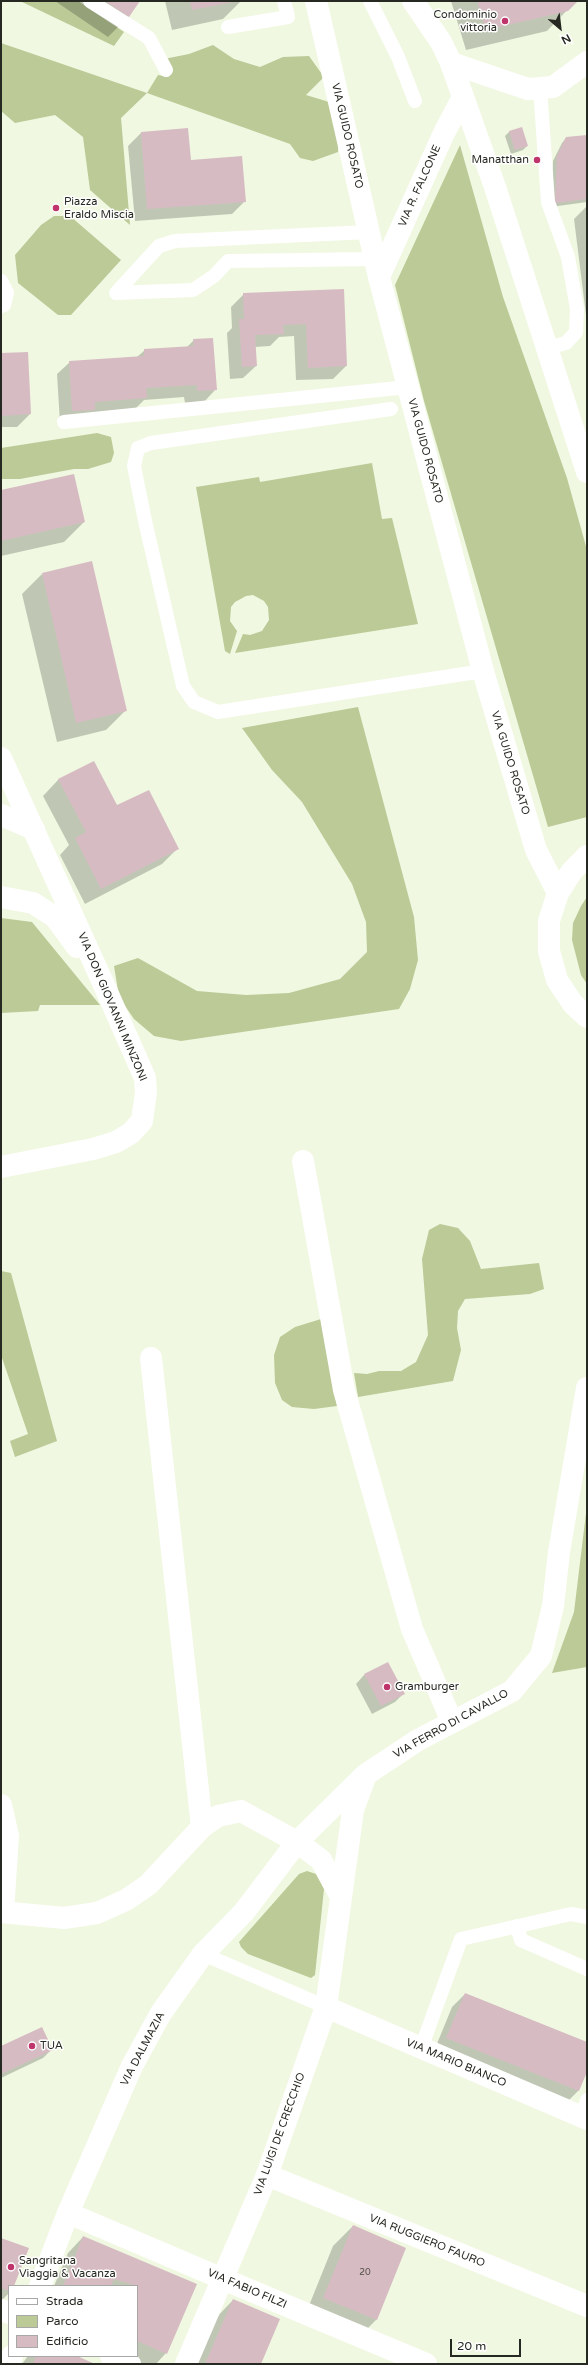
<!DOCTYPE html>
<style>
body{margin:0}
#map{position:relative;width:588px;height:2365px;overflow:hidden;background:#f0f8e1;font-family:"Varela Round",sans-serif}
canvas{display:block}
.frame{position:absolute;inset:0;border:2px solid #262921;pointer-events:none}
.legend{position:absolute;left:8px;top:2285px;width:130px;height:72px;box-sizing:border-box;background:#fff;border:1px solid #a8a9a6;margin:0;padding:5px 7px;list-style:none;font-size:12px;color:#262921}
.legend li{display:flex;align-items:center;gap:8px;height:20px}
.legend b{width:20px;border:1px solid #a8a9a6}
.north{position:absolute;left:540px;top:8px;width:40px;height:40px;-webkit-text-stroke:3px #fff;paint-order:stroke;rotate:152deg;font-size:11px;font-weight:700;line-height:16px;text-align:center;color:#262921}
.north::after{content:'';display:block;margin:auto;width:14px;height:18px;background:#262921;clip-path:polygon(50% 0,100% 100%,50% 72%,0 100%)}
.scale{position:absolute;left:450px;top:2339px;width:71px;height:18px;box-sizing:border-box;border:2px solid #262921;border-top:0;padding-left:5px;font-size:12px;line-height:14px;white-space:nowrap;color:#262921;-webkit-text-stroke:3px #fff;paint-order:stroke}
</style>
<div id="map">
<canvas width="588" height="2365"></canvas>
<div class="frame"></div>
<ul class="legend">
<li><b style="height:5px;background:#fff"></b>Strada</li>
<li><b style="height:11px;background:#bbca97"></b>Parco</li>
<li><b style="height:11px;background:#d6bbc2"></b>Edificio</li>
</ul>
<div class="north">N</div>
<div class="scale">20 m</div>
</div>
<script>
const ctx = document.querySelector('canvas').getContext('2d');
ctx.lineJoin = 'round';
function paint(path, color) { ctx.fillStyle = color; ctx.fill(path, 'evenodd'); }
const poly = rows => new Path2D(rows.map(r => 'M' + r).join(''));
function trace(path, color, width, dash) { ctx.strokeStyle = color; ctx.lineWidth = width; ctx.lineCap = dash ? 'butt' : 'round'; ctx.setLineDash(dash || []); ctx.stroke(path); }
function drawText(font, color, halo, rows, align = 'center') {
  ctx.font = font + ' "Varela Round",sans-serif'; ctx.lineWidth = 3; ctx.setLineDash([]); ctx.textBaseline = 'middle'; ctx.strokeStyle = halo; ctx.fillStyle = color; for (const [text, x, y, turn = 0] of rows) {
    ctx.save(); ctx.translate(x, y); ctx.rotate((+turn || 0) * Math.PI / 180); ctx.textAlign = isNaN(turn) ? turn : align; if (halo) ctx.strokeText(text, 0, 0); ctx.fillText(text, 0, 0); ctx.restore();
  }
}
paint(poly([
 [20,1,78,1,124,32,114,46],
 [1,43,147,93,158,75,163,76,164,59,189,54,213,45,234,59,260,67,283,57,309,56,324,77,306,95,329,102,339,126,338,152,313,161,300,158,290,144,147,93,121,118,130,225,90,190,83,137,55,115,15,123,1,111],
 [460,145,503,297,567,478,587,550,587,817,548,827,424,401,395,285],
 [54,216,70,216,121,260,71,315,58,315,18,283,15,255,41,225],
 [97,433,111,437,114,453,111,462,88,469,74,469,20,479,1,479,1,448],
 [372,463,382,519,392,518,418,624,235,653,243,634,250,635,262,631,269,620,268,607,264,601,253,595,246,596,235,602,231,607,230,621,237,631,230,654,225,651,196,487,259,477,260,482],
 [358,707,414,917,418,960,410,989,399,1009,181,1041,154,1036,134,1019,119,997,114,966,138,958,197,991,246,995,289,993,340,979,367,952,366,922,352,884,302,802,272,770,242,728],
 [587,897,587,984,581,975,572,940,573,923,581,906],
 [1,918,32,922,100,1005,40,1005,38,1011,1,1013],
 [440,1224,458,1228,470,1241,481,1269,539,1263,544,1289,530,1294,465,1299,458,1311,457,1328,461,1350,453,1381,358,1397,354,1373,367,1374,379,1371,401,1371,416,1362,428,1335,422,1259,429,1230],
 [1,1271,11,1273,57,1441,15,1457,10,1441,28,1434,1,1355],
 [321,1319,337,1406,314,1409,292,1407,282,1400,275,1383,274,1355,280,1337,295,1327],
 [587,1505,587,1667,552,1673,574,1612],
 [307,1871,316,1874,324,1889,315,1975,311,1978,248,1954,241,1947,239,1942,299,1874]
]), '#bbca97');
paint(poly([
 [55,1,139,1,128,17,108,37],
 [165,1,241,1,223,19,172,30],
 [451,1,576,1,547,31,466,50],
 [521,128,527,146,523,150,511,154,505,136,509,132],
 [187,129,190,161,245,201,232,214,135,221,128,146,141,133],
 [587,136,587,202,551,207,553,161,562,143,566,138],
 [587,206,587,323,574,219],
 [343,290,346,366,333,379,296,380,294,336,279,337,270,346,255,347,256,366,243,378,230,379,227,333,232,328,231,307,244,294],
 [194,340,216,389,204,402,185,403,184,397,144,400,133,411,60,423,57,374,70,362,137,357,145,350,186,348],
 [1,354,30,414,17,427,1,427],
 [1,491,84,522,64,542,1,556],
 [42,574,126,710,106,730,57,742,22,594],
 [93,762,117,806,178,848,162,864,85,904,60,855,69,845,43,796,58,780],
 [364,1675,404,1693,395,1702,372,1714,356,1684],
 [465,1994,587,2043,587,2069,579,2090,566,2103,434,2051,452,2007],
 [1,2047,52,2049,43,2058,1,2078],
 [353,2226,405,2248,376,2320,356,2340,304,2318,333,2246],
 [83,2237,195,2284,166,2353,156,2364,139,2364,137,2356,137,2286,54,2286,68,2253],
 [1,2239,13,2286,9,2286,9,2293,2,2300],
 [233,2300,260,2364,195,2364,213,2321],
 [28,2356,74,2356,92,2364,22,2364]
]), '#0003');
paint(poly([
 [105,1,140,1,129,17],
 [190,1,233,1,233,2,192,10],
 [477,1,578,1,568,11,486,30],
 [522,127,528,146,515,150,509,131],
 [188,128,191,160,242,156,246,202,147,209,141,132],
 [587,135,587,199,555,203,557,156,566,137],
 [344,289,347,366,308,368,306,324,283,325,284,334,255,335,257,366,242,367,239,319,244,319,243,293],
 [213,338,217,390,197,391,197,385,146,388,147,398,95,402,95,410,72,411,69,361,144,356,144,349,194,346,193,339],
 [28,352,31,414,1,416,1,353],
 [74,474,85,522,1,541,1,490],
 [92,561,127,711,76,723,42,573],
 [94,761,117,805,149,790,179,849,101,889,75,838,86,832,58,779],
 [388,1662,405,1694,381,1706,364,1674],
 [465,1993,587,2042,587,2072,579,2091,446,2038],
 [42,2027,53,2050,1,2074,1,2046],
 [353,2225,406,2248,377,2320,323,2298],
 [83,2236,197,2284,167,2354,137,2341,137,2286,114,2279,111,2286,63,2286],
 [1,2238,29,2248,14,2286,9,2286,9,2291,1,2288],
 [233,2299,280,2319,261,2364,205,2364],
 [36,2356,77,2356,95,2364,33,2364]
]), '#d6bbc2');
trace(poly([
 [90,1,149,38,166,70],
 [370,1,398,57,415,101],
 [228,27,288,17,284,1],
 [540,88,548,202,568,257,577,309,576,332,566,343,547,348],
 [369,232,175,241,159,246,116,293,193,290,214,276,228,261,375,259],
 [1,281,7,293,4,305,1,306],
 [391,409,151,443,138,448,134,466,145,521,183,686,194,702,218,712,483,671],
 [64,422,408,387],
 [517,1926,521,1940,587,1969],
 [203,1954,326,2007],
 [421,2048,461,1939,571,1914,587,1917],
 [582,2117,587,2100]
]), '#fff', 14);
trace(poly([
 [451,63,528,89,553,87,587,62],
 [379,277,444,133,463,97],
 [1,758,104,985,145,1078,146,1092,142,1121,131,1133,116,1142,93,1149,1,1167],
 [1,815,34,829],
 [1,897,33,903,55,917,77,947],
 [303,1161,344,1390,412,1629,452,1722],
 [151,1358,202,1827],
 [326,2007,587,2119],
 [267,2175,587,2306],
 [68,2213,223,2279],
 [1,2310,9,2313],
 [111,2356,130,2364]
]), '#fff', 22);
trace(poly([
 [316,1,379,277,483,671,536,850,558,893],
 [413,1,441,42,451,63,495,187,587,472],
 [587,856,572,871,558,893,549,921,549,951,557,980,573,1004,587,1017],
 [1,1805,8,1836,3,1912],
 [1,1912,64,1918,97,1913,126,1900,148,1885,202,1827,218,1816,241,1811,297,1842,321,1860,340,1895],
 [223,2279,426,2364],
 [40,2286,68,2213,132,2066,161,2013,203,1954,244,1912,297,1842,365,1775,418,1740,512,1691,541,1656,553,1606,559,1552,587,1388],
 [9,2364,12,2356],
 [186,2364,267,2175,326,2007,353,1810,364,1780]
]), '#fff', 22);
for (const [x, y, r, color] of [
 [505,21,4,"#bf346b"],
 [537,160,4,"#bf346b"],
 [56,208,4,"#bf346b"],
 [387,1687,4,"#bf346b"],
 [32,2046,4,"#bf346b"],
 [11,2267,4,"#bf346b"]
]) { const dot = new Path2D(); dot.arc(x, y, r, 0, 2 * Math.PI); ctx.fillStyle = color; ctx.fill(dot); trace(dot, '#fff', 1.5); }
drawText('9px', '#524e49', null, [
 ["20",365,2273]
]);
drawText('11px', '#262921', '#fff', [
 ["Condominio",497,15,"right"],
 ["vittoria",497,28,"right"],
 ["Manatthan",529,160,"right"],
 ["Piazza",64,202],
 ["Eraldo Miscia",64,215],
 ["Gramburger",395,1687],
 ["TUA",40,2046],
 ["Sangritana",19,2261],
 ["Viaggia & Vacanza",19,2274]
], 'left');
drawText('11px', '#262921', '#fff', [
 ["VIA GUIDO ROSATO",347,136,77],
 ["VIA R. FALCONE",420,186,-66],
 ["VIA GUIDO ROSATO",425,451,75],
 ["VIA GUIDO ROSATO",510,763,73],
 ["VIA DON GIOVANNI MINZONI",112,1007,67],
 ["VIA FERRO DI CAVALLO",451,1724,-29],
 ["VIA DALMAZIA",143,2049,-62],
 ["VIA MARIO BIANCO",456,2063,23],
 ["VIA LUIGI DE CRECCHIO",280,2134,-70],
 ["VIA RUGGIERO FAURO",427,2241,22],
 ["VIA FABIO FILZI",247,2289,23]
]);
</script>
